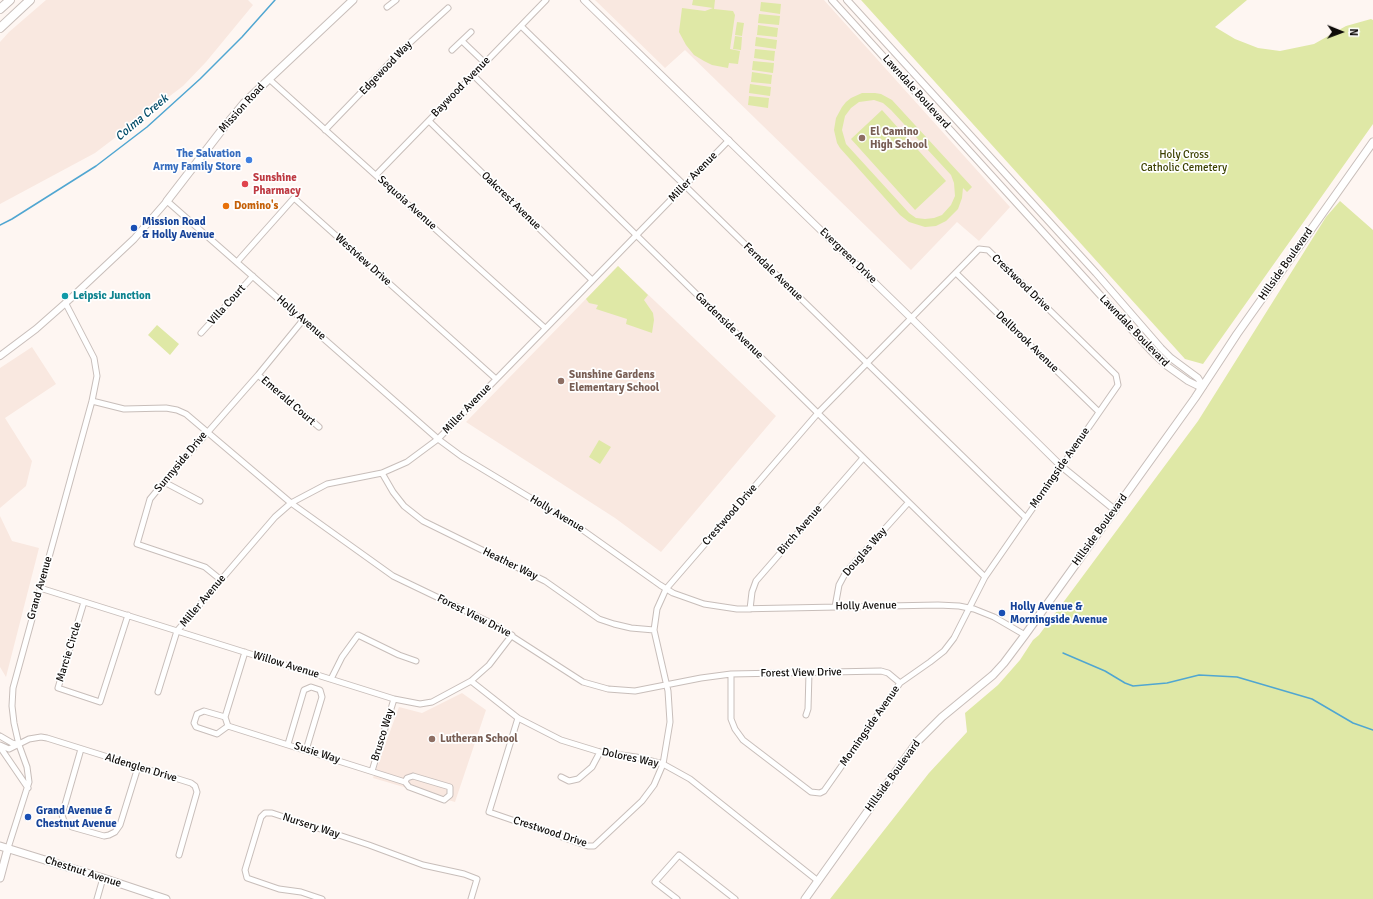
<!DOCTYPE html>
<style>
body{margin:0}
#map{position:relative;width:1373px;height:899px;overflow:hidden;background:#fef6f2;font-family:Signika,sans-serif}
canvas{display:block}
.north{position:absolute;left:1321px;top:12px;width:40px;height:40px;-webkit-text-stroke:3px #fff;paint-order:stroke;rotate:91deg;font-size:11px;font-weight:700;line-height:16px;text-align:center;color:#0e0b09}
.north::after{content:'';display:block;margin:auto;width:14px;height:18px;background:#0e0b09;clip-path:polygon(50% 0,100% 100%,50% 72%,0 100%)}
</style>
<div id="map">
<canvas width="1373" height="899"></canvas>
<div class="north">N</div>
</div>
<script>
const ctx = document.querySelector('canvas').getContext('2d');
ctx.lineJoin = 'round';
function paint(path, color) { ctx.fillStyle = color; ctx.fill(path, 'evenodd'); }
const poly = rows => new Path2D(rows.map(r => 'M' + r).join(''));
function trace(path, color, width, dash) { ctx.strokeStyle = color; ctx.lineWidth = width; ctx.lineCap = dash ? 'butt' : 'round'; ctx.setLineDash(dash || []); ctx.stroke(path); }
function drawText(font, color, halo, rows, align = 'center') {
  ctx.font = font + ' Signika,sans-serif'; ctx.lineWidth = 3.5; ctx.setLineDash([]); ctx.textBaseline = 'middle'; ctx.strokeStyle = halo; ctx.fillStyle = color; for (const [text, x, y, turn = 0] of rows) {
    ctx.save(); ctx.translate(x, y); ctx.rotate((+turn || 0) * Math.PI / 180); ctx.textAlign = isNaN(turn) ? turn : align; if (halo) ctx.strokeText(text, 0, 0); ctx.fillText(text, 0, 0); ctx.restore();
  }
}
paint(poly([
 [46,0,248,0,253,5,206,62,183,86,95,153,0,204,0,42,9,32],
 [595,0,824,0,1010,207,979,241,957,222,911,270,685,50,665,68],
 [618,266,776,416,661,552,615,518,466,422],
 [32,347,56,384,5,418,32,461,26,486,0,508,0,368],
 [0,516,12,541,39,548,6,677,0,667],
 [462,693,486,710,455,802,373,778,399,707,422,713]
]), '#f9e8e0');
paint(poly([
 [693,0,715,0,714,9,733,11,735,15,730,49,740,51,738,64,729,63,728,68,712,65,704,61,694,55,686,45,679,32,682,8,705,11,713,8,692,5],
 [861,0,1247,0,1215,27,1235,39,1258,48,1280,51,1314,44,1346,26,1371,19,1373,20,1373,124,1203,364,1185,359],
 [761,2,781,4,780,14,760,11],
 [759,14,780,16,779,25,758,23],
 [737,22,744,23,742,36,735,35],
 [758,25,778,28,777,37,757,35],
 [735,36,742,37,741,50,733,49],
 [756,37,777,40,776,49,755,46],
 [755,49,775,51,774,61,754,58],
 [753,61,774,63,773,73,752,70],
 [752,72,772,75,771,84,751,82],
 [750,84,771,87,770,96,749,93],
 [862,93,875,93,881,94,892,100,972,187,967,192,963,188,962,198,958,209,946,221,936,226,925,227,909,222,900,215,840,148,837,143,834,130,836,118,842,107,846,102,851,98],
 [874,100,883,103,891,110,951,175,954,183,955,196,951,205,942,215,934,218,925,219,916,218,909,213,846,144,842,130,845,116,851,108,859,102],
 [749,96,769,98,768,108,748,105],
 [882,110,946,181,915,210,851,139],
 [1340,201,1373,230,1373,899,830,899,929,773,967,732,965,713,998,685,1020,660,1033,640,1039,635,1198,421,1326,217],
 [618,266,648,295,644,300,653,313,654,320,652,333,626,324,627,319,596,309,598,305,589,303,586,299],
 [157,325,179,344,170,355,148,335],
 [599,440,611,447,600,464,589,457]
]), '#dfe8a6');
trace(poly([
 [0,225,12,219,96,166,147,127,200,79,242,37,275,0],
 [1063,653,1105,671,1125,683,1133,686,1167,683,1199,675,1237,677,1312,699,1353,723,1373,730]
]), '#50a6d1', 1.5);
const minor = poly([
 [387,7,396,0],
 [521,26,1025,517],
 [462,41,485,63],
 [452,50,471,32],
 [473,75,985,577],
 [269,79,545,328],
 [429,121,592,280],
 [325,130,402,50,448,8],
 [376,175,546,0],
 [167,201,438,439,461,456,577,526,660,585,673,593,704,604,737,609,938,605,959,606,974,609,994,617,1025,635],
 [237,262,294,198,496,379],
 [956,273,1099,412],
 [201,333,253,276],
 [258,375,319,427],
 [92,401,124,409,166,408,177,410,186,414,291,503,393,576,493,624,583,682,608,689,635,691,701,678,731,674,881,671,888,673,900,683],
 [382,473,393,492,404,506,423,521,545,581,599,619,614,624,631,628,654,630],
 [164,482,200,501],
 [221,580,205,567,137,544,150,499,164,482,258,375,303,320],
 [40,588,394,699,420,704,432,702,471,681,489,665,512,635],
 [84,602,58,688,100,702,128,615],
 [835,607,839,585,846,572,908,503],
 [750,609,752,592,756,581,863,458],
 [331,679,342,657,358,635,399,655,416,661],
 [471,681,518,718,561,740,600,752,636,757,663,764,690,779,818,881],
 [158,692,177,631,275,517,291,503,327,484,382,473,407,462,438,439,729,140],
 [806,715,808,709,809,673],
 [225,717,245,652],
 [518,718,489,812,588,846,594,846,642,801,654,785,663,764,670,722,668,691,654,630,657,609,666,589,818,413,979,249,988,250,1116,375,1118,385,985,577,954,638,944,651,930,662,900,683,824,791,820,793,811,792,743,740,735,729,731,719,731,674],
 [228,726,217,734,196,727,194,723,197,714,204,711,225,717,228,726,405,782],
 [0,736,12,743,19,745],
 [288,744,304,690,311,687,320,690,322,697,306,750],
 [0,745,9,749,29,739,41,737,47,738,191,783,195,786,197,792,179,855],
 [0,747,28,788],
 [81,749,62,815,64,821,72,827,104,836,109,835,115,832,120,825,138,767],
 [372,771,394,699],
 [413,776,450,787,450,795,444,800,409,787,405,782,407,778,413,776],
 [561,777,569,781,578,779,592,767,600,752],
 [8,848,29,782,27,767,19,745,14,723,12,706,13,688,92,401,97,376,94,358,66,304],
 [97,899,103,878],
 [322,899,301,892,279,889,247,878,245,870,261,817,265,813,272,813,369,845,423,865,464,874,477,879,471,899],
 [677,899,655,882,679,855,735,899]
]);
const tertiary = poly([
 [584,0,911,318,1061,466,1115,510],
 [832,0,1152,352,1167,366,1188,381,1198,386,1203,386],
 [847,0,1096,273,1161,348,1171,358,1198,378,1203,386],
 [0,356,36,329,70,299,134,239,167,201]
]);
const secondary = poly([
 [167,201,221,131,244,103,269,79,353,0],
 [0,846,103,878,166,899],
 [0,878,8,848],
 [805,899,917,742,942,717,993,675,1004,663,1025,635,1195,398,1237,334,1373,142]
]);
const primary = poly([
 [0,9,10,0],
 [0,28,30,0]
]);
trace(minor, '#c8beba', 7);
trace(tertiary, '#c8beba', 8);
trace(secondary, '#c8beba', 9);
trace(primary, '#c8beba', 10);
trace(minor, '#fff', 5);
trace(tertiary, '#fff', 6);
trace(secondary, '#fff', 7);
trace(primary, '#fff', 8);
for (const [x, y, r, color] of [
 [862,138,4,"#8d6e63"],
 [249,160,4,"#3f7fe0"],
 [245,184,4,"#e0444e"],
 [226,206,4,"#e8710a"],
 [134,228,4,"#1a4fb4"],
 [65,296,4,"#0f9aa8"],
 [561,381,4,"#8d6e63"],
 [1002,613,4,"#1a4fb4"],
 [432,739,4,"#8d6e63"],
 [28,817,4,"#1a4fb4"]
]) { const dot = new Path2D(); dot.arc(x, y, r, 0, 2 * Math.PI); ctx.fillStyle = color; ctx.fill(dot); trace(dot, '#fff', 1.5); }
drawText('11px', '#0e0b09', '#fff', [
 ["Edgewood Way",386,68,-46],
 ["Baywood Avenue",461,87,-46],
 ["Lawndale Boulevard",916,92,48],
 ["Mission Road",242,108,-48],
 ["Miller Avenue",693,177,-46],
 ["Oakcrest Avenue",511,201,44],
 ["Sequoia Avenue",407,203,42],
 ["Evergreen Drive",848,256,44],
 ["Westview Drive",363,260,42],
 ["Hillside Boulevard",1286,264,-55],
 ["Ferndale Avenue",773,272,44],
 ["Crestwood Drive",1021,283,44],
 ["Villa Court",227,305,-48],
 ["Holly Avenue",301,318,41],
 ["Gardenside Avenue",729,326,44],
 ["Lawndale Boulevard",1134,331,46],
 ["Dellbrook Avenue",1027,342,44],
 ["Emerald Court",288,401,41],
 ["Miller Avenue",467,409,-46],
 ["Sunnyside Drive",181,462,-50],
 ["Morningside Avenue",1060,468,-55],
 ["Holly Avenue",557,514,31],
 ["Crestwood Drive",730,515,-49],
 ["Birch Avenue",800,530,-49],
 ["Hillside Boulevard",1100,530,-54],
 ["Douglas Way",865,552,-49],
 ["Heather Way",510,564,26],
 ["Grand Avenue",40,588,-74],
 ["Miller Avenue",203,601,-50],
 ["Holly Avenue",866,606,-1],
 ["Forest View Drive",474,616,27],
 ["Marcie Circle",69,652,-73],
 ["Willow Avenue",286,665,17],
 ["Forest View Drive",801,673,-1],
 ["Morningside Avenue",870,726,-55],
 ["Brusco Way",383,735,-73],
 ["Susie Way",317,753,18],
 ["Dolores Way",630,758,12],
 ["Aldenglen Drive",141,768,17],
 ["Hillside Boulevard",893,776,-54],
 ["Nursery Way",311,826,18],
 ["Crestwood Drive",550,832,18],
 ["Chestnut Avenue",83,872,18]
]);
drawText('bold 11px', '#785e54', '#fff', [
 ["El Camino",870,132],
 ["High School",870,145],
 ["Sunshine Gardens",569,375],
 ["Elementary School",569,388],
 ["Lutheran School",440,739]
], 'left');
drawText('bold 11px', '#366cbe', '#fff', [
 ["The Salvation",241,154],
 ["Army Family Store",241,167]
], 'right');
drawText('11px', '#3c4101', '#fff', [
 ["Holy Cross",1184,155],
 ["Catholic Cemetery",1184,168]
]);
drawText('bold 11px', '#be3a42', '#fff', [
 ["Sunshine",253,178],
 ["Pharmacy",253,191]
], 'left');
drawText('bold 11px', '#c56008', '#fff', [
 ["Domino's",234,206]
], 'left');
drawText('bold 11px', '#164399', '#fff', [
 ["Mission Road",142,222],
 ["& Holly Avenue",142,235],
 ["Holly Avenue &",1010,607],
 ["Morningside Avenue",1010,620],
 ["Grand Avenue &",36,811],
 ["Chestnut Avenue",36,824]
], 'left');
drawText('bold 11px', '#0d838f', '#fff', [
 ["Leipsic Junction",73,296]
], 'left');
drawText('italic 12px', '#004b68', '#fff', [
 ["Colma Creek",142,118,-40]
]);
</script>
